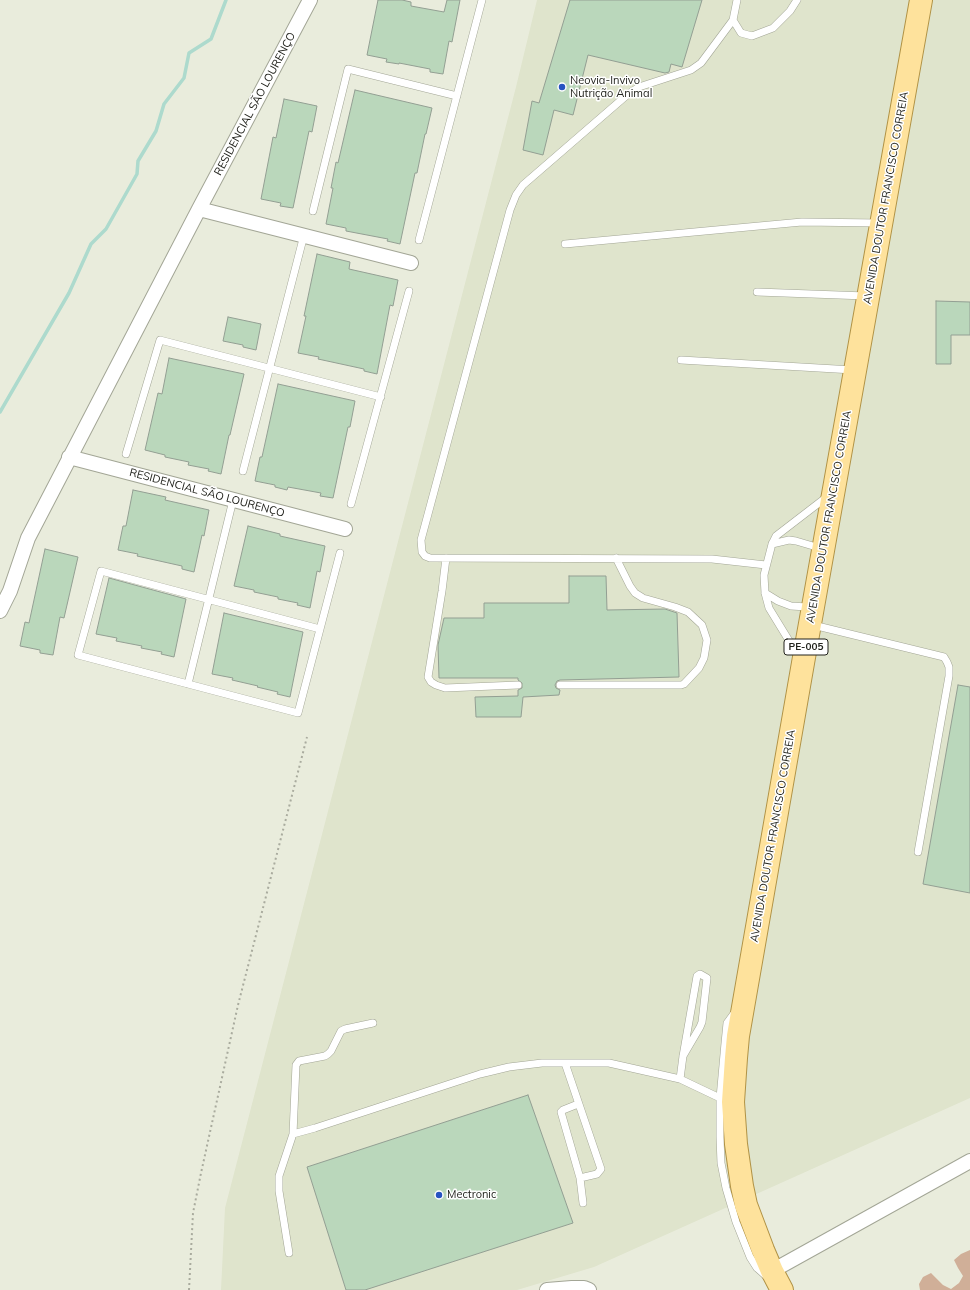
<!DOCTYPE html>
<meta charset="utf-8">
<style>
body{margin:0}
canvas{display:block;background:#e9ecdc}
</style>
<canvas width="970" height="1290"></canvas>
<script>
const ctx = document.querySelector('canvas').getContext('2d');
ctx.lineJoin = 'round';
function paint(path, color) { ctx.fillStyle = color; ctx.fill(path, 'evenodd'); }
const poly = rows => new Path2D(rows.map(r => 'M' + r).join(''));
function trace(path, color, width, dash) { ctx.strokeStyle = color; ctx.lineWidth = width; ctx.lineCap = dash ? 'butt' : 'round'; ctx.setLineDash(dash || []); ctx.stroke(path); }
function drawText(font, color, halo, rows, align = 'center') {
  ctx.font = font + ' Mulish,sans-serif'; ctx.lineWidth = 3; ctx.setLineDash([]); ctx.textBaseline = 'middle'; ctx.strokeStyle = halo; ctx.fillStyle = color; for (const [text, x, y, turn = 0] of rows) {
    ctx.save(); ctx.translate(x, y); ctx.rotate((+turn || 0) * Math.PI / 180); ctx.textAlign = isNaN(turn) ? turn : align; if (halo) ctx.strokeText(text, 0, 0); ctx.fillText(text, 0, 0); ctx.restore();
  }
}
paint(poly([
 [537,0,970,0,970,1098,594,1267,517,1290,221,1290,225,1208,516,87]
]), '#dfe4cc');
paint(poly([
 [970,1250,970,1290,920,1290,919,1284,923,1277,931,1273,943,1285,951,1289,959,1283,963,1276,958,1268,954,1260,961,1254]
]), '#d0af98');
trace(poly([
 [0,412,69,293,91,244,106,229,137,174,138,161,156,131,164,104,184,78,189,53,211,39,226,0]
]), '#addacd', 3.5);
const building = poly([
 [378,0,402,0,411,2,411,6,444,12,447,0,460,0,452,42,449,41,443,74,430,72,430,69,399,63,399,64,386,62,387,59,367,55,378,0],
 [570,0,702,0,682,67,671,64,669,72,665,73,588,55,573,115,554,110,543,155,523,150,532,101,539,103,570,0],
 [355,90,432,108,426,134,425,134,417,173,415,173,400,244,387,241,388,239,346,231,346,228,326,224,333,188,331,188,336,162,338,163,355,90],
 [284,99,317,106,312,132,309,131,293,208,280,206,281,203,261,199,273,137,276,138,284,99],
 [317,254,350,262,349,269,398,280,393,306,390,305,377,374,364,371,364,369,318,359,319,357,298,353,306,316,304,316,317,254],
 [936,301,970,302,970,335,951,335,951,364,936,364,936,301],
 [228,317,261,324,256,350,243,347,243,345,223,341,228,317],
 [169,358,244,374,230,435,229,435,221,474,208,471,209,469,188,465,189,462,165,457,165,455,145,450,158,393,162,394,169,358],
 [278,384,355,401,350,427,348,427,333,498,320,496,321,493,288,487,287,490,275,487,275,485,255,481,260,457,262,457,278,384],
 [133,490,166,497,165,500,209,510,204,536,202,535,194,572,182,569,182,566,137,556,138,554,118,550,123,526,126,526,133,490],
 [248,526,280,534,280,536,325,546,320,572,317,571,310,608,297,605,298,603,278,599,278,597,254,592,254,590,234,586,248,526],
 [45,549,78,557,64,618,60,617,53,655,40,653,40,650,20,646,25,622,29,623,45,549],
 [569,576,606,576,607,610,665,609,677,613,679,677,560,680,557,681,555,685,556,688,560,690,559,695,523,697,521,717,476,717,475,697,518,696,518,690,522,688,522,683,518,680,518,678,439,678,438,645,444,618,484,618,484,603,569,603,569,576],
 [109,578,186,599,174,657,161,654,162,652,141,648,142,646,116,641,117,638,96,634,109,578],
 [224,613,303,632,290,697,277,694,278,692,257,687,258,686,232,680,233,678,212,674,224,613],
 [958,685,970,687,970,893,923,884,958,685],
 [528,1095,573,1223,365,1290,346,1290,307,1167,528,1095]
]);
paint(building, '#bad7bb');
trace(building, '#939f93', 1);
const service = poly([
 [737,0,733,20,741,33,752,36,773,28,790,11,797,0],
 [733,20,701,63,691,70,639,87,627,95,523,185,516,195,510,210,421,540,422,552,425,556,430,558,712,559,766,565],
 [313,211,348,69,457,96],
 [419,240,482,0],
 [565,244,802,222,879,223],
 [757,292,866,296],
 [681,360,853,370],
 [126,454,160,340,381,397],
 [243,471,304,235],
 [351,504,409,291],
 [772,544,789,540,796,541,813,546,821,551],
 [446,558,442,591,428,677,431,682,436,685,445,688,518,685],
 [765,593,778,601,791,606,807,607,811,606],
 [813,625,944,657,947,662,949,667,949,676,918,852],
 [320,629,101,571,78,655,298,713,340,553],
 [799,657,769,608,765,593,764,575,772,544,776,536,828,496],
 [188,684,233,500],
 [560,685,681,685,684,684,699,668,704,658,707,640,702,625,688,612,675,607,643,598,635,593,630,586,616,558],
 [735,1012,727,1023,725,1043,720,1098,720,1137,721,1163,726,1188,736,1222,750,1257,757,1268,766,1276],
 [565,1063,601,1169,597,1174,580,1178],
 [680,1079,683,1056,697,976,700,974,707,978,702,1022,700,1027,683,1056],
 [578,1104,563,1110,561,1112,580,1178,583,1203],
 [293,1134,296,1065,299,1061,325,1056,328,1054,331,1051,341,1031,345,1029,373,1023],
 [289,1253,279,1191,279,1176,293,1134,315,1128,480,1074,509,1067,542,1063,609,1063,680,1079,720,1098,731,1101]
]);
const minor = poly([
 [199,209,411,263],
 [69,457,345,529],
 [0,611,10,591,28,538,199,209,310,0],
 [772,1271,970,1161],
 [547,1290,572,1288,584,1288,589,1290]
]);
const primary = poly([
 [782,1290,772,1271,763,1250,746,1205,742,1186,736,1144,733,1102,736,1058,738,1036,803,663,921,0]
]);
trace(service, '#a3a696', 8);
trace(minor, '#a3a696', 16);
trace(primary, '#b09245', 24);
trace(poly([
 [189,1290,193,1213,201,1173,238,1005,307,737]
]), '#a9ab9e', 2, [2, 3]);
trace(service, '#fff', 7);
trace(minor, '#fff', 14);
trace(primary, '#fee29c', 22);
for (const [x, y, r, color] of [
 [562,87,4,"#2753c1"],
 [439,1195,4,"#2753c1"]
]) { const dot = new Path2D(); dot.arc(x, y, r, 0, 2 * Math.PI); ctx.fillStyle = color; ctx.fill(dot); trace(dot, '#fff', 1.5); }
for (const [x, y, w] of [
 [806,647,44]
]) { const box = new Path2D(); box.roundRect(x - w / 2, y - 8, w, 16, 3); ctx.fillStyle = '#fff'; ctx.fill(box); trace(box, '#22231d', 1); }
drawText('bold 10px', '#22231d', null, [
 ["PE-005",806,647]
]);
drawText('11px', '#22231d', '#fff', [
 ["Neovia-Invivo",570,81],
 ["Nutrição Animal",570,94],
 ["Mectronic",447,1195]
], 'left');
drawText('11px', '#22231d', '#fff', [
 ["RESIDENCIAL SÃO LOURENÇO",255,104,-62],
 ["AVENIDA DOUTOR FRANCISCO CORREIA",886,198,-80],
 ["RESIDENCIAL SÃO LOURENÇO",207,493,15],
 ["AVENIDA DOUTOR FRANCISCO CORREIA",829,517,-80],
 ["AVENIDA DOUTOR FRANCISCO CORREIA",773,836,-80]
]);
</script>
